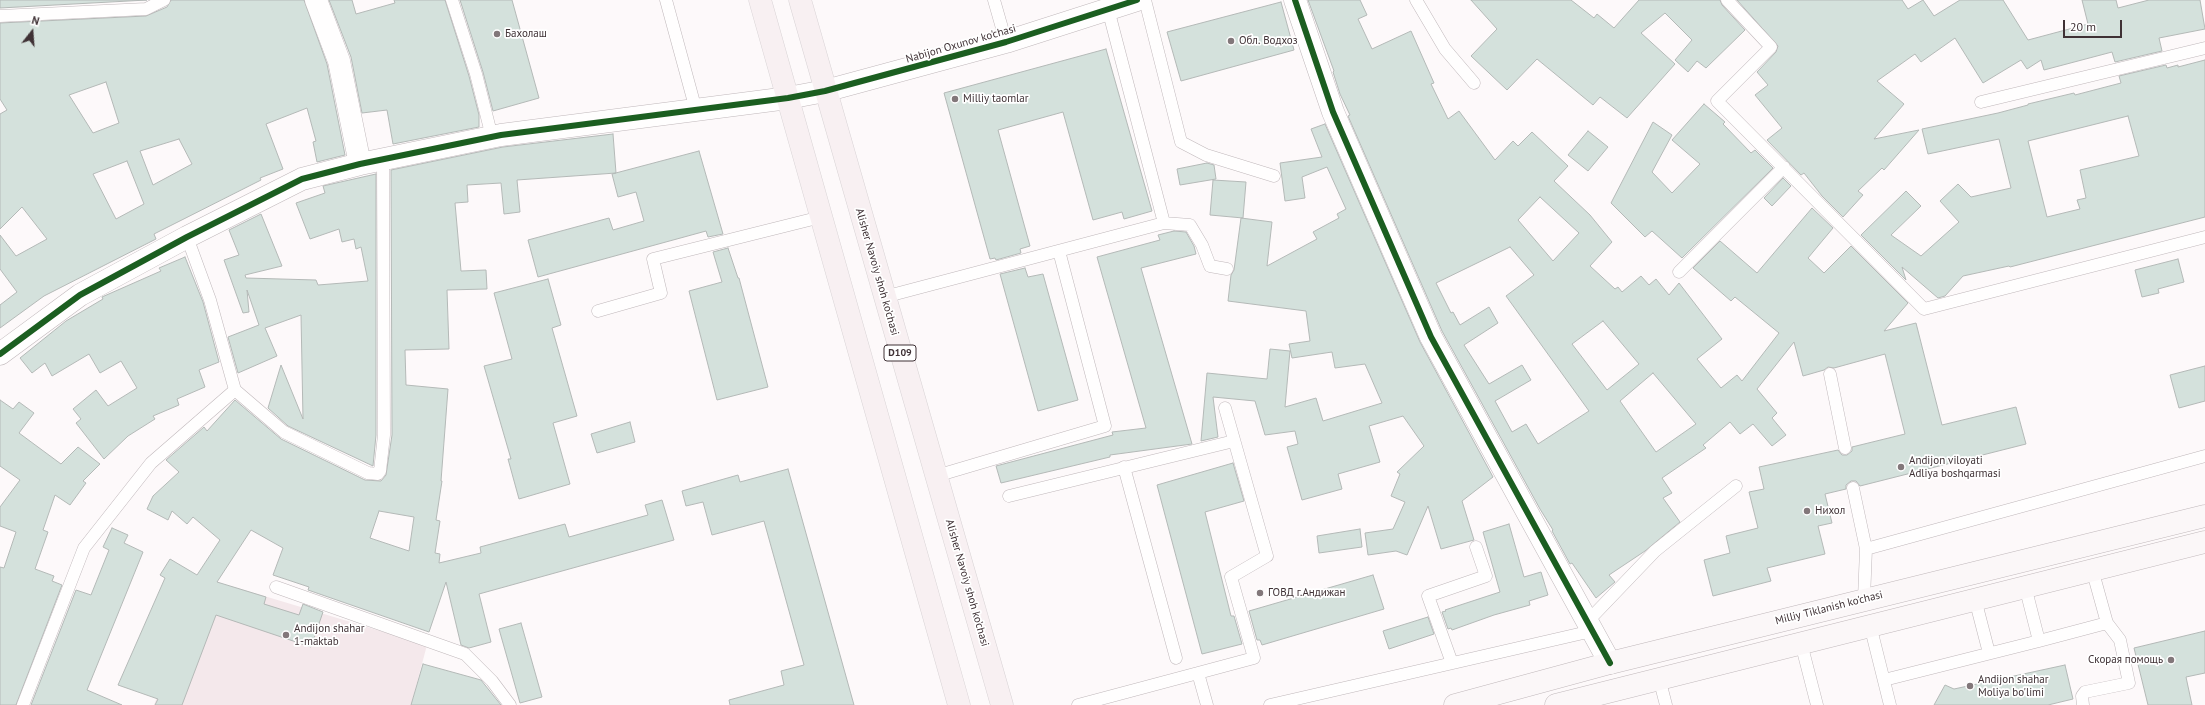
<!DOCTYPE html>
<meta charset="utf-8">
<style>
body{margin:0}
#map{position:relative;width:2205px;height:705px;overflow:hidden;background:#fdf9fa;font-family:"PT Sans",sans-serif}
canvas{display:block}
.north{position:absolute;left:12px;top:12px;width:40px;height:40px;-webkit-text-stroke:3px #fff;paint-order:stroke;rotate:17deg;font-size:11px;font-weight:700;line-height:16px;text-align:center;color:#3f3135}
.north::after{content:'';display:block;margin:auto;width:14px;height:18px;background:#3f3135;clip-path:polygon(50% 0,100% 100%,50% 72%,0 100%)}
.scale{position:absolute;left:2063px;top:20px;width:59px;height:18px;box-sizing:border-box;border:2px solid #3f3135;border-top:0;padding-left:5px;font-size:12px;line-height:14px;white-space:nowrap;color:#3f3135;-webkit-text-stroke:3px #fff;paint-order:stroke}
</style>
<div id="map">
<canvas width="2205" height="705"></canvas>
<div class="north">N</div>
<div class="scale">20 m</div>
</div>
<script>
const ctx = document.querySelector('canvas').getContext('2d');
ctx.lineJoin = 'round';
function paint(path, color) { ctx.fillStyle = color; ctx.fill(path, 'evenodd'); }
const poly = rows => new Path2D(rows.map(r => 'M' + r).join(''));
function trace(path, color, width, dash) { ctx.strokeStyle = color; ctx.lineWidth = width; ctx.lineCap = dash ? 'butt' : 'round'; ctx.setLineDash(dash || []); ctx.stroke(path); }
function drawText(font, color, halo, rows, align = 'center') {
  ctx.font = font + ' "PT Sans",sans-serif'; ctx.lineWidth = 3.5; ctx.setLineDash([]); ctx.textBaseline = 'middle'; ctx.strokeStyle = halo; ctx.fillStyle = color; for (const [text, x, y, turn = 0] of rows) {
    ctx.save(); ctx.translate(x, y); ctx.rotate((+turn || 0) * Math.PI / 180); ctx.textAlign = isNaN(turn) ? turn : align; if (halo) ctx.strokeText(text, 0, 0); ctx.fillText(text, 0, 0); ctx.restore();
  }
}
paint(poly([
 [231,586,427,645,411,705,154,705,185,620,203,610,221,615]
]), '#f4e8eb');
const building = poly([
 [0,0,147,0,0,8,0,0],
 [171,0,304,0,327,64,345,155,317,162,313,142,316,141,307,108,266,124,283,169,260,178,261,180,154,234,156,239,44,296,0,328,0,305,17,292,0,269,0,235,16,256,47,239,22,207,0,229,0,114,7,110,0,99,0,23,146,16,167,7,171,0],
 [106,82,119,123,93,133,69,95,106,82],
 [179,139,192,164,153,185,140,151,179,139],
 [127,161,144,204,116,219,93,174,127,161],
 [329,0,352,0,356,14,395,3,394,0,445,0,469,76,479,115,479,127,393,144,387,110,362,113,351,57,329,0],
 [460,0,512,0,539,98,493,111,483,72,460,0],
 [1308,0,1360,0,1367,15,1358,19,1372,49,1411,31,1434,83,1431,84,1448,119,1459,111,1495,160,1513,141,1518,146,1532,132,1568,166,1554,181,1590,215,1612,242,1590,266,1615,289,1618,287,1622,292,1641,276,1649,285,1656,279,1669,295,1679,283,1722,339,1697,359,1721,388,1737,375,1742,381,1779,333,1735,297,1731,301,1693,268,1720,241,1757,273,1812,208,1833,228,1808,258,1824,273,1851,246,1908,303,1884,331,1916,323,1942,425,2016,407,2026,444,1860,486,1856,481,1851,481,1846,485,1846,489,1825,494,1832,523,1818,526,1825,554,1767,568,1771,581,1713,596,1704,560,1730,553,1726,536,1758,528,1749,492,1764,489,1759,467,1838,450,1842,455,1847,455,1852,451,1852,447,1905,434,1885,354,1834,368,1828,367,1824,370,1803,376,1794,342,1757,389,1777,413,1772,418,1786,435,1772,446,1753,424,1740,434,1730,422,1703,445,1706,448,1662,478,1672,493,1663,498,1680,522,1645,551,1609,575,1615,582,1596,598,1572,563,1570,564,1552,531,1553,530,1540,509,1442,331,1348,116,1350,115,1340,94,1333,72,1334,71,1308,0],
 [1540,197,1579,233,1553,261,1518,220,1540,197],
 [1510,247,1534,275,1506,296,1589,411,1538,444,1526,424,1512,432,1495,401,1531,380,1522,365,1489,384,1464,345,1498,323,1489,307,1460,325,1453,312,1451,313,1436,283,1510,247],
 [1603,321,1639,364,1607,390,1572,344,1603,321],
 [1653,373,1696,424,1656,452,1620,401,1653,373],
 [1471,0,1571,0,1594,18,1597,14,1614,28,1639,0,1720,0,1722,5,1745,30,1706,68,1697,61,1688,72,1675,60,1692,40,1665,13,1641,33,1675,64,1627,118,1600,97,1593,105,1537,59,1507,90,1471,56,1497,29,1471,0],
 [1737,0,1902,0,1908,9,1923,0,1934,16,1960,0,2003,0,2028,40,2088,24,2082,0,2116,0,2118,8,2149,0,2200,0,2205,29,2159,38,2162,51,2115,62,2112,52,2044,70,2041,60,2027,69,2021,60,1983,83,1955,38,1921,62,1915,54,1877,81,1904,104,1874,139,1919,130,1884,170,1882,168,1858,191,1863,195,1843,217,1822,196,1804,173,1801,175,1767,140,1782,128,1755,95,1768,85,1757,72,1776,52,1778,46,1737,0],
 [1281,2,1294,50,1181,81,1167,32,1281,2],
 [1106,49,1152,211,1124,219,1122,212,1093,220,1063,112,998,130,1030,246,1020,249,1021,253,996,260,995,258,990,259,944,93,1106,49],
 [2205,60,2205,217,2010,267,2009,266,1963,276,1945,296,1938,298,1902,267,1906,280,1861,235,1906,191,1921,206,1891,235,1921,256,1959,222,1940,201,1958,184,1971,197,2011,188,1999,139,1928,154,1922,129,1998,113,2028,105,2028,104,2074,93,2075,95,2121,83,2119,76,2166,65,2167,68,2178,65,2178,67,2205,60],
 [2128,116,2139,156,2080,170,2086,198,2077,200,2080,209,2047,217,2028,141,2128,116],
 [1704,104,1725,122,1723,124,1751,153,1755,150,1773,168,1682,258,1652,231,1645,237,1611,203,1653,122,1672,135,1652,172,1672,193,1700,164,1672,140,1704,104],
 [1325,124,1420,342,1493,477,1462,501,1474,540,1441,549,1428,506,1407,555,1396,551,1368,555,1365,533,1393,529,1405,502,1391,496,1400,474,1397,472,1424,446,1403,416,1369,426,1380,462,1338,474,1342,489,1302,500,1287,447,1298,444,1295,431,1265,435,1255,401,1213,397,1218,437,1201,441,1207,373,1267,379,1270,349,1290,351,1285,407,1316,398,1323,421,1382,403,1365,364,1335,368,1332,352,1292,358,1289,344,1310,341,1306,311,1228,301,1231,275,1234,270,1241,218,1272,222,1267,266,1317,239,1313,232,1339,218,1337,214,1346,209,1327,167,1302,177,1305,198,1285,201,1280,163,1322,157,1311,129,1325,124],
 [1588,131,1608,147,1588,171,1568,155,1588,131],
 [613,134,616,173,517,180,520,212,504,214,501,183,467,185,468,202,455,203,461,271,486,270,487,289,447,290,449,349,405,350,406,385,448,389,441,481,442,481,436,520,440,521,435,553,440,554,439,563,481,553,480,547,565,524,569,537,648,515,645,505,662,500,674,540,479,594,491,642,469,648,461,645,446,582,429,632,308,590,309,587,273,575,283,548,251,530,217,582,266,597,264,604,299,615,303,604,323,612,311,647,216,615,182,705,155,705,158,699,118,685,165,578,160,575,170,559,197,575,220,540,193,517,187,524,172,511,168,520,147,509,153,496,179,472,166,460,204,427,207,431,235,400,281,439,365,480,381,481,386,475,392,435,391,170,503,147,613,134],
 [379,511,414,517,409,551,370,538,379,511],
 [699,151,723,234,708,237,706,231,538,277,528,240,609,218,613,230,644,221,636,192,618,197,612,174,699,151],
 [1207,163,1214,165,1216,179,1180,185,1177,169,1207,163],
 [376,174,376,435,373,466,288,426,268,408,281,365,303,419,301,315,265,328,277,356,238,373,228,337,259,325,247,290,249,312,243,313,224,260,239,255,229,230,261,214,282,266,245,275,246,278,316,280,318,285,368,281,361,247,356,249,354,239,342,242,339,229,310,239,296,203,325,193,323,186,376,174],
 [1783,178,1791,186,1772,206,1764,198,1783,178],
 [1213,180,1246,182,1243,218,1210,215,1213,180],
 [1174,231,1186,232,1194,246,1196,254,1141,268,1192,444,1110,455,1110,457,1001,483,996,466,1113,435,1112,432,1146,428,1097,257,1160,240,1158,235,1174,231],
 [728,248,738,278,739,278,768,387,717,400,689,291,722,282,713,252,728,248],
 [185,257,203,302,219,362,199,370,205,387,177,399,179,405,153,416,155,419,128,436,104,459,76,423,81,419,73,409,96,390,108,406,137,388,121,361,100,373,89,354,52,376,45,363,32,373,20,358,66,321,103,299,102,297,161,271,159,268,185,257],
 [2178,259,2184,282,2158,289,2159,293,2142,297,2135,270,2178,259],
 [1025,268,1028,277,1043,274,1078,400,1038,411,1000,274,1025,268],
 [548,279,561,325,552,328,577,416,553,423,570,484,519,499,508,459,511,459,484,366,512,359,494,293,548,279],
 [2205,366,2205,401,2179,408,2170,375,2205,366],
 [0,400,13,409,19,402,34,413,19,433,61,464,78,447,100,464,83,481,86,483,70,505,55,495,43,530,48,532,35,569,54,576,52,581,62,585,16,705,0,705,0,567,4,568,16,532,0,526,0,507,20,480,0,466,0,400],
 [630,422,635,442,597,453,591,434,630,422],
 [1233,463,1244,501,1205,512,1231,616,1234,616,1242,644,1202,654,1157,485,1233,463],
 [788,469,854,705,730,705,729,700,784,685,781,671,804,665,764,521,712,535,703,502,686,506,682,491,738,475,740,482,788,469],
 [1509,524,1524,577,1541,572,1548,595,1529,601,1530,605,1494,615,1452,630,1451,628,1448,629,1442,612,1446,611,1445,610,1500,592,1483,532,1509,524],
 [112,528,128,535,124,543,143,552,87,690,122,705,31,705,76,590,91,595,109,550,103,547,112,528],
 [1360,529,1362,547,1319,553,1317,536,1360,529],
 [1373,575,1384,609,1262,645,1260,640,1257,640,1249,611,1373,575],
 [1428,617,1434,634,1389,649,1383,631,1428,617],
 [521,623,542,697,520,703,499,629,521,623],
 [2205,631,2205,673,2186,677,2192,705,2148,705,2134,648,2205,631],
 [423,664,481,680,501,705,411,705,423,664],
 [2065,665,2073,699,2048,705,1934,705,1945,685,1954,689,2065,665]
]);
paint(building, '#d4e1dc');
trace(building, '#b4b9b7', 1);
const lane = poly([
 [452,0,476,74,492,137],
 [666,0,696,110],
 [994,0,1006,42],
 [1145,0,1181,142,1206,155,1274,176],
 [1416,0,1445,49,1474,83],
 [1727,0,1771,47,1717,101,1924,309,2205,237],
 [1108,9,1164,223,1190,225,1202,245,1210,266,1227,269],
 [0,16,146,9,164,0],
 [1981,102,2205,48],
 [1679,272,1784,167],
 [884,297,1164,223],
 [598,311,661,293,653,259,821,217],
 [1830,374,1845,448],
 [235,390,284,432,368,473,378,474,380,471,384,435,383,160],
 [1124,467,1176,658],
 [936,476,1105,426,1059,251],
 [1853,488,1866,549],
 [1009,496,1234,441],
 [2092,569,2107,623],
 [276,587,465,654,492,681,510,705],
 [1864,599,1866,549,2205,456],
 [1975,599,1989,653],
 [1587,622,1655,551,1736,486],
 [1870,625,1890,705],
 [2039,641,2107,623,2120,640,2129,683,2085,692,2082,696,2083,705],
 [1801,643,1817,705],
 [1452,663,1428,596,1486,576,1476,547],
 [1659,678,1666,705],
 [1884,680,2039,641,2025,586],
 [23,705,84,548,151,463,235,390,210,300,187,237],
 [1078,705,1198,673],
 [1207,705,1198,673,1254,658,1231,577,1267,556,1225,408],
 [1270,705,1592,631]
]);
const street = poly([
 [316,0,339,61,360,164],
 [1295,0,1333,112,1431,337,1610,663],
 [0,354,80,295,187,237,302,179,360,164,501,135,788,98,825,91,1006,42,1137,0]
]);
const secondary = poly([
 [1455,705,1610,663,2205,516],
 [1556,705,2205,542]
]);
const primary = poly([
 [760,0,959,705],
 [800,0,1002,705]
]);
trace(lane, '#c0b8bb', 13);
trace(street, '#c0b8bb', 23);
trace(secondary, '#c0b8bb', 23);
trace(primary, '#d8d3d5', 23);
trace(lane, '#fffefe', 12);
trace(street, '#fffefe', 22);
trace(secondary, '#fbf7f8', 22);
trace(primary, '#f8f0f2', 22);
trace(poly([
 [1295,0,1333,112,1431,337,1610,663],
 [0,354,80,295,187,237,302,179,360,164,501,135,788,98,825,91,1006,42,1137,0]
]), '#1b5e20', 6);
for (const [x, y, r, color] of [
 [497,34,4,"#82777a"],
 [1231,41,4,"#82777a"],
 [955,99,4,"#82777a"],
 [1901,467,4,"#82777a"],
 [1807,511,4,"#82777a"],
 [1260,593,4,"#82777a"],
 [286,635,4,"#82777a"],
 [2171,660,4,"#82777a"],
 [1970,686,4,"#82777a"]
]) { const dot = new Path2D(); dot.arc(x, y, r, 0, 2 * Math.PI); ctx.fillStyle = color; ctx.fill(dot); trace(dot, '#fff', 1.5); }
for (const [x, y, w] of [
 [900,353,32]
]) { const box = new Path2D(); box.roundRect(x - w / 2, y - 8, w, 16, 3); ctx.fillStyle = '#fff'; ctx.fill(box); trace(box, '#3f3135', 1); }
drawText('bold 10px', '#3f3135', null, [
 ["D109",900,353]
]);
drawText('11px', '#3f3135', '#fff', [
 ["Бахолаш",505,34],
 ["Обл. Водхоз",1239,41],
 ["Milliy taomlar",963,99],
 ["Andijon viloyati",1909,461],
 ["Adliya boshqarmasi",1909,474],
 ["Нихол",1815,511],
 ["ГОВД г.Андижан",1268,593],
 ["Andijon shahar",294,629],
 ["1-maktab",294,642],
 ["Скорая помощь",2163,660,"right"],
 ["Andijon shahar",1978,680],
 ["Moliya bo'limi",1978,693]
], 'left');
drawText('11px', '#3f3135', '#fff', [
 ["Nabijon Oxunov ko'chasi",961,44,-16],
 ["Alisher Navoiy shoh ko'chasi",877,272,74],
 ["Alisher Navoiy shoh ko'chasi",967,583,74],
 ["Milliy Tiklanish ko'chasi",1829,608,-14]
]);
</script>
